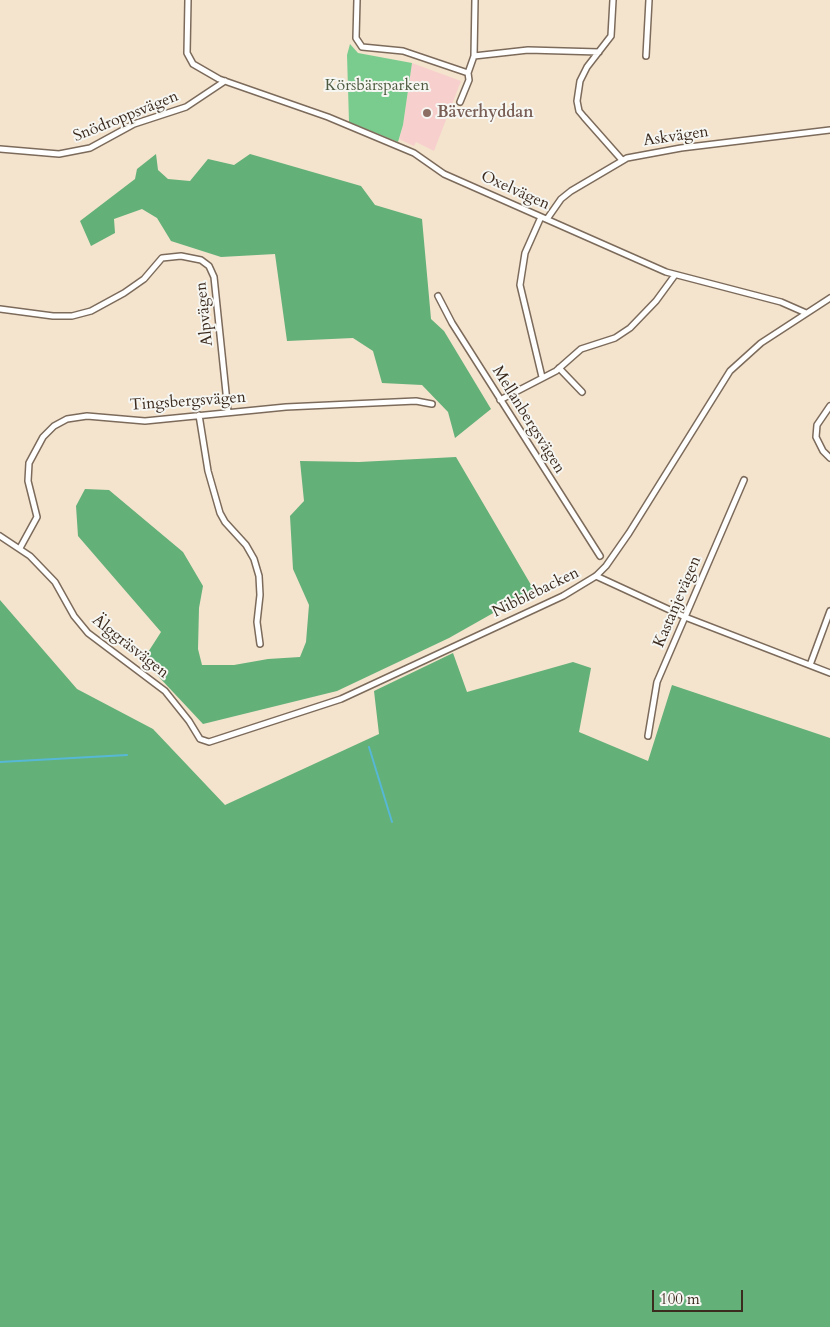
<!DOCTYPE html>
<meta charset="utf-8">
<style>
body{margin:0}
#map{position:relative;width:830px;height:1327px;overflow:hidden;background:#f4e3cd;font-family:Cardo,serif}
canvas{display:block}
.scale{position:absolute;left:652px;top:1290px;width:91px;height:22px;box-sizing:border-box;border:2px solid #3b2a1e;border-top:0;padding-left:6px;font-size:15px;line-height:18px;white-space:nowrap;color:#3b2a1e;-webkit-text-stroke:4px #f6f6f2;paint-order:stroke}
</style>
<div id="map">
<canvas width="830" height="1327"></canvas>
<div class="scale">100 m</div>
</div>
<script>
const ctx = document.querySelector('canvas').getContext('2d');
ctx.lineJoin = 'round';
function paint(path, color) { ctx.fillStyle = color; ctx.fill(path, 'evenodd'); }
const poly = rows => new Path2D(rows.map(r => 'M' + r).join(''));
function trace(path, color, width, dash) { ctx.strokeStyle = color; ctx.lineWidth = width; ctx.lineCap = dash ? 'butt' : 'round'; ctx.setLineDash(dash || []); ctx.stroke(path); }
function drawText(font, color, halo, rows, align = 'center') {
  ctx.font = font + ' Cardo,serif'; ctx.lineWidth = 4; ctx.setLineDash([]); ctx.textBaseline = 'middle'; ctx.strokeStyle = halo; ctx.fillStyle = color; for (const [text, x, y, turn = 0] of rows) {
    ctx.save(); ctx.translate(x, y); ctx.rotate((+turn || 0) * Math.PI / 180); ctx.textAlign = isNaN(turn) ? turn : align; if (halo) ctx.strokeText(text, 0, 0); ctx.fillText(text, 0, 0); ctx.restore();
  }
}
paint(poly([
 [412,63,461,81,434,151,416,142,414,146,399,139,403,125]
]), '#f7d0ce');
paint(poly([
 [350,44,358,53,412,63,403,125,398,142,349,122,347,55]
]), '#7acc8e');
paint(poly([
 [156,154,158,170,168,179,190,181,208,159,234,165,250,154,361,186,375,205,422,219,431,319,444,331,491,409,455,438,448,412,422,385,382,383,373,351,353,338,287,341,275,254,221,257,171,241,157,218,142,209,114,219,115,233,91,246,80,221,135,179,137,169],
 [456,457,534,590,449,638,337,691,203,724,143,660,161,632,78,536,76,506,85,489,109,490,183,552,203,586,199,608,198,649,202,665,234,665,268,659,300,657,306,642,309,605,293,569,290,516,304,501,300,461,359,462],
 [0,600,77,689,153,729,225,805,379,734,374,691,453,653,467,692,573,662,591,668,579,732,648,761,672,685,830,738,830,1327,0,1327]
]), '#63b079');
trace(poly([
 [369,747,392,822],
 [0,762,127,755]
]), '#57b8d5', 2);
const minor = poly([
 [188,0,187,53,193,64,219,79,328,117,414,153,444,174,666,272,781,302,806,313],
 [357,0,356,38,362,47,403,51,468,73],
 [613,0,611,36,587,67,580,81,577,101,579,111,584,117,622,160],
 [474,56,528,50,599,52],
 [646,56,649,0],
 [460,102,469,80,468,73,474,56,475,0],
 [0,149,59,154,90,148,134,124,186,107,225,81],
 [541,217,525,253,520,285,542,377],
 [547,219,561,199,571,191,627,158,681,148,830,130],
 [438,296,452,323,600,556],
 [0,309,53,316,72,316,91,311,124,293,144,279,162,258,181,256,201,260,209,266,214,277,228,412],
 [559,368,582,392],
 [500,400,556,371,581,349,615,338,630,328,656,301,675,275],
 [830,406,817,425,816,437,823,451,830,458],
 [199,415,208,471,220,513,225,522,246,545,254,559,259,576,260,595,257,622,260,644],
 [0,536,30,556,55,582,74,616,88,633,165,691,189,721,200,739,209,742,341,699,563,596,596,576,606,566,629,533,730,371,761,343,830,298],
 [20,548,37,517,28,481,29,463,43,437,54,426,67,419,87,416,145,421,286,407,416,401,432,404],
 [596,576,685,617,830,673],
 [810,665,830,611],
 [648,736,657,682,744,480]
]);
trace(minor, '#7c6b5b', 8);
trace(minor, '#fff', 5);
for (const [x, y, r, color] of [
 [427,113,5,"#8d6e63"]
]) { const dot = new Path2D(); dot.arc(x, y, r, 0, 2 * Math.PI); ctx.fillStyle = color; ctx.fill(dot); trace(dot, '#f6f6f2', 2); }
drawText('16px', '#4e5b40', '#f6f6f2', [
 ["Körsbärsparken",377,86]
]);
drawText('bold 16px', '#785e54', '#f6f6f2', [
 ["Bäverhyddan",437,113]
], 'left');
drawText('16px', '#3b2a1e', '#f6f6f2', [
 ["Snödroppsvägen",126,117,-22],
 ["Askvägen",676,137,-8],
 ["Oxelvägen",515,191,24],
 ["Alpvägen",205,314,-96],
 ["Tingsbergsvägen",188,402,-4],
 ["Mellanbergsvägen",528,420,58],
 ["Nibblebacken",536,593,-26],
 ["Kastanjevägen",678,602,-67],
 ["Älggräsvägen",130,647,38]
]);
</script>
